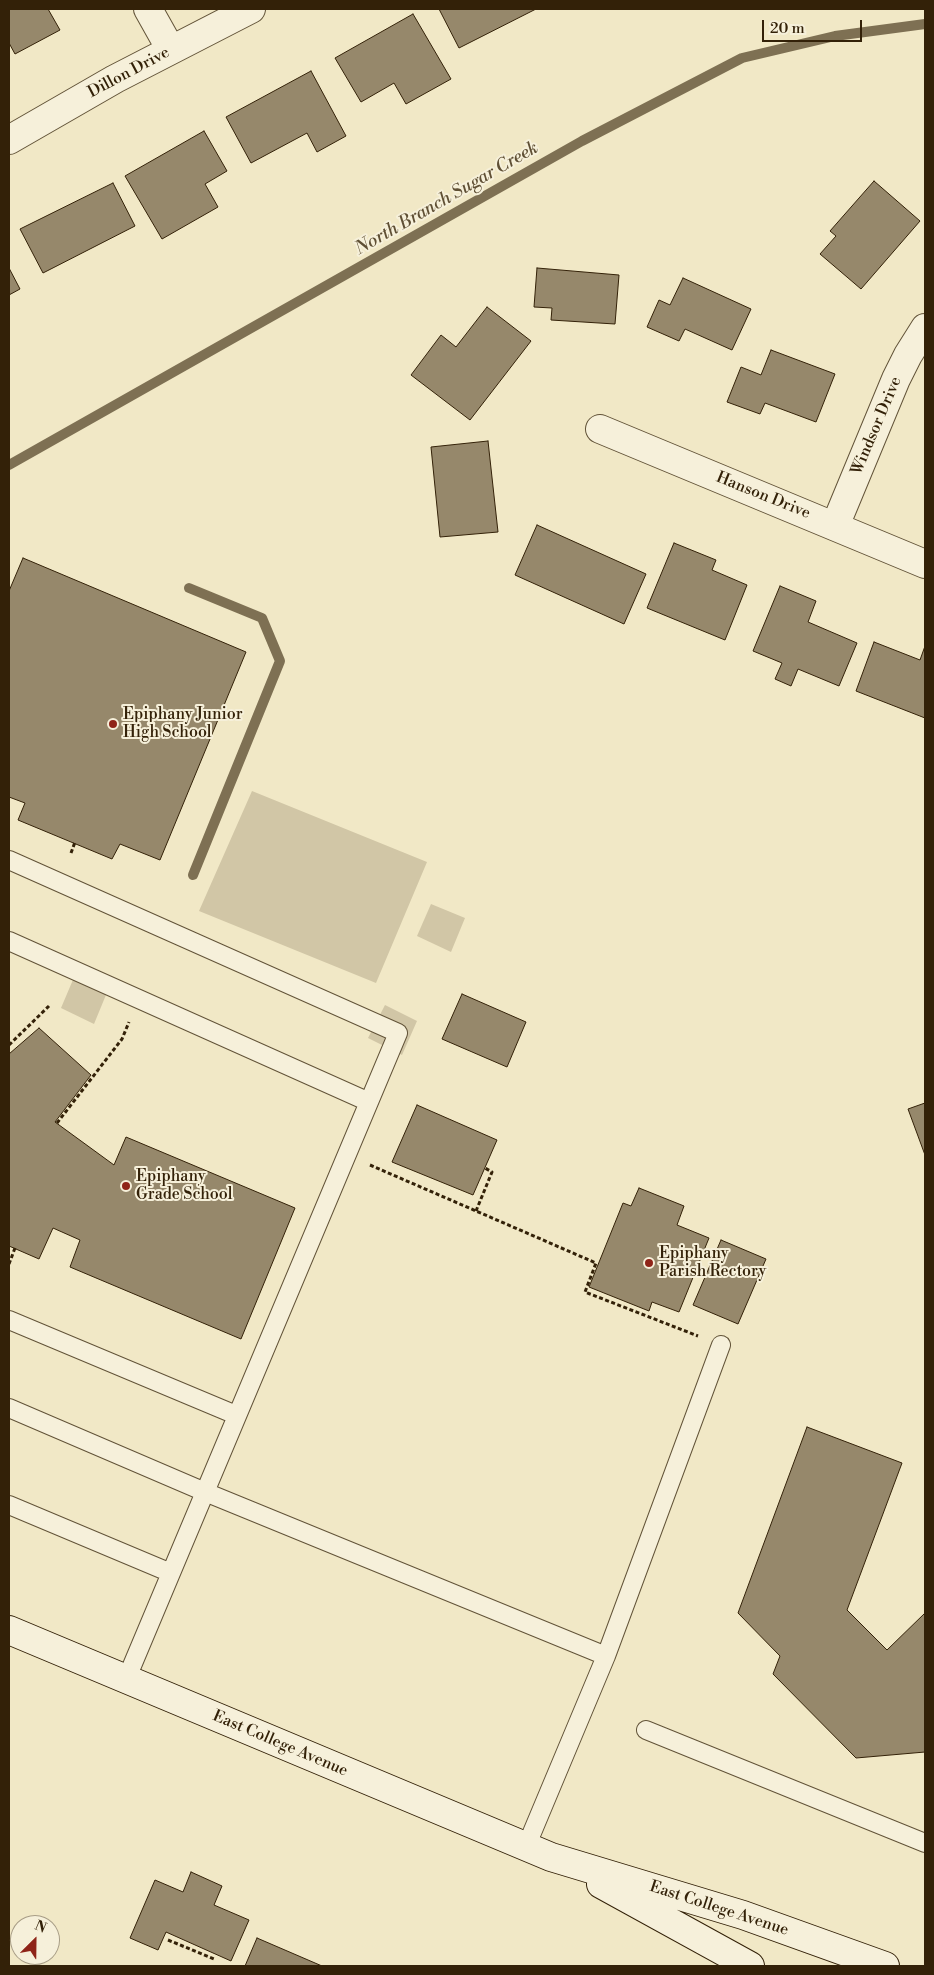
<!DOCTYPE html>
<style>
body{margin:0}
#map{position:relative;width:934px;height:1975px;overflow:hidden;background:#f1e8c6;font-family:"Libre Bodoni",serif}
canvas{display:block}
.frame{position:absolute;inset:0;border:10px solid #332108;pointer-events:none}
.north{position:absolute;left:10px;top:1915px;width:50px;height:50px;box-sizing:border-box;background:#f6f0da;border:1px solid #a89d86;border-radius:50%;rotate:23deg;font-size:14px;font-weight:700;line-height:20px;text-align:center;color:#332108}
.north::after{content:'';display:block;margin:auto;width:18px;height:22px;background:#8f2418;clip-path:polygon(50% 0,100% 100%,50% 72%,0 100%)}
.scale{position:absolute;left:762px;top:20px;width:100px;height:22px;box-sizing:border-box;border:2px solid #332108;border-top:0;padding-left:6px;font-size:15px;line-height:18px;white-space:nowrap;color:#332108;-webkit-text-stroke:4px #f6f0da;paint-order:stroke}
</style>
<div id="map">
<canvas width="934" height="1975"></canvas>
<div class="frame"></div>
<div class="north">N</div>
<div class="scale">20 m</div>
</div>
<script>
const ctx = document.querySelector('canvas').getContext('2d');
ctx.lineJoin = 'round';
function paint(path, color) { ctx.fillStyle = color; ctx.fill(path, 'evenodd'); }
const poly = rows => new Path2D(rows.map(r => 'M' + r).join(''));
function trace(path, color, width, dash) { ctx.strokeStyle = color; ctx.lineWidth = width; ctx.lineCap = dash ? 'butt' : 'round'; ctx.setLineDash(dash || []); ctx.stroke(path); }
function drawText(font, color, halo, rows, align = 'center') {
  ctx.font = font + ' "Libre Bodoni",serif'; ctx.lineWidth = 4; ctx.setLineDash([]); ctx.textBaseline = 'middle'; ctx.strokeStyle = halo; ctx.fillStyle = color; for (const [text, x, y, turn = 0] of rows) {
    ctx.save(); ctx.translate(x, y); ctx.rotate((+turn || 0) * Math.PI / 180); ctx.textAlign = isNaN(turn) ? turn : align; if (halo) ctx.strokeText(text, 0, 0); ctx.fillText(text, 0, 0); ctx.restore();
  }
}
paint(poly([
 [252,791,427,862,376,983,199,911],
 [431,904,465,918,451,952,417,936],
 [75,975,108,990,94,1024,61,1008],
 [385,1005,417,1021,402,1055,368,1038]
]), '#d1c6a6');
trace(poly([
 [9,465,582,141,742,58,835,36,925,24],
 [189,588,262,618,280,661,193,875]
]), '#7e7053', 10);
const building = poly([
 [9,9,48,9,60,30,15,54,9,43,9,9],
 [439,9,536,9,459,48,439,9],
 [413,14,451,79,406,104,394,83,361,102,335,58,413,14],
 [311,71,346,136,317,152,307,133,251,163,226,117,311,71],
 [204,131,227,171,205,184,218,207,162,239,125,176,204,131],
 [874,181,920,221,861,289,820,254,836,236,830,231,874,181],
 [113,183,135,226,43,273,20,229,113,183],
 [9,268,20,289,9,295,9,268],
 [537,268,619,275,615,324,551,320,552,308,534,307,537,268],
 [683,278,751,309,732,350,685,329,679,341,647,327,659,300,670,305,683,278],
 [487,307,531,341,470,420,411,375,441,335,456,347,487,307],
 [771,350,835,374,816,422,765,403,760,414,727,402,741,367,761,375,771,350],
 [488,441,498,532,440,537,431,447,488,441],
 [537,525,646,574,624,624,515,575,537,525],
 [674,543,716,560,712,570,747,585,725,640,647,608,674,543],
 [23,558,246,652,160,860,120,844,112,859,18,820,25,803,9,797,9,591,23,558],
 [780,586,816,601,808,622,857,643,839,686,798,669,791,686,775,679,782,663,753,651,780,586],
 [874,642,920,660,925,646,925,718,856,691,874,642],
 [462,994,526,1022,507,1067,442,1039,462,994],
 [39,1028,91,1075,55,1122,114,1165,126,1137,295,1208,241,1339,70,1267,80,1240,53,1228,39,1259,9,1246,9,1054,39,1028],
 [925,1103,925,1155,908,1109,925,1103],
 [417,1105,497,1140,473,1195,392,1162,417,1105],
 [639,1188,684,1206,677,1225,709,1238,679,1312,652,1302,649,1311,589,1287,623,1203,631,1206,639,1188],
 [721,1240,766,1259,738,1324,693,1305,721,1240],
 [807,1427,902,1463,847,1610,887,1650,925,1613,925,1752,856,1758,773,1674,780,1656,738,1613,807,1427],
 [191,1872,222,1886,214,1905,249,1920,231,1961,166,1932,158,1950,130,1938,155,1880,183,1892,191,1872],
 [257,1938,322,1966,245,1966,257,1938]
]);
paint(building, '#96886b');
trace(building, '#332108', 1);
const service = poly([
 [9,860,398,1033,126,1680],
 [9,941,369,1102],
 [9,1320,236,1415],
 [9,1408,205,1492,606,1656],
 [9,1505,171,1573],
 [646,1730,925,1843],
 [526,1847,606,1656,721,1345]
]);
const minor = poly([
 [148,9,171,50],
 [9,140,115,79,251,9],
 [600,429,925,564],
 [835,526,896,379,908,355,925,328]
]);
const secondary = poly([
 [9,1630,551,1857,743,1915,885,1966],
 [601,1884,750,1966]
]);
trace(service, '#625338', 20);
trace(minor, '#625338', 30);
trace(secondary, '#332108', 30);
trace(poly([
 [71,853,75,842],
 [9,1045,49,1006],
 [57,1123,122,1039,129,1022],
 [370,1165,596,1263,585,1292,698,1336],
 [476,1211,492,1172,485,1168],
 [9,1264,15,1248],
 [168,1940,214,1959]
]), '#332108', 3, [4, 2.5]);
trace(service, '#f6f0da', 18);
trace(minor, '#f6f0da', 28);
trace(secondary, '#f6f0da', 28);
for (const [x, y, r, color] of [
 [113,724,5,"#8f2418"],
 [126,1186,5,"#8f2418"],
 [649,1263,5,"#8f2418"]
]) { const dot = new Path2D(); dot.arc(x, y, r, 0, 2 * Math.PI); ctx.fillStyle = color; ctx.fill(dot); trace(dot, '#f6f0da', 2); }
drawText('16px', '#332108', '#f6f0da', [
 ["Dillon Drive",129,73,-28],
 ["Windsor Drive",877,426,-67],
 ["Hanson Drive",763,496,22],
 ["East College Avenue",280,1744,23],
 ["East College Avenue",719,1909,18]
]);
drawText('16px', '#332108', '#f6f0da', [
 ["Epiphany Junior",123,715],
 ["High School",123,733],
 ["Epiphany",136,1177],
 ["Grade School",136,1195],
 ["Epiphany",659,1254],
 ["Parish Rectory",659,1272]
], 'left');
drawText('italic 18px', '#5f4f34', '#f6f0da', [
 ["North Branch Sugar Creek",447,199,-30]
]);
</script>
